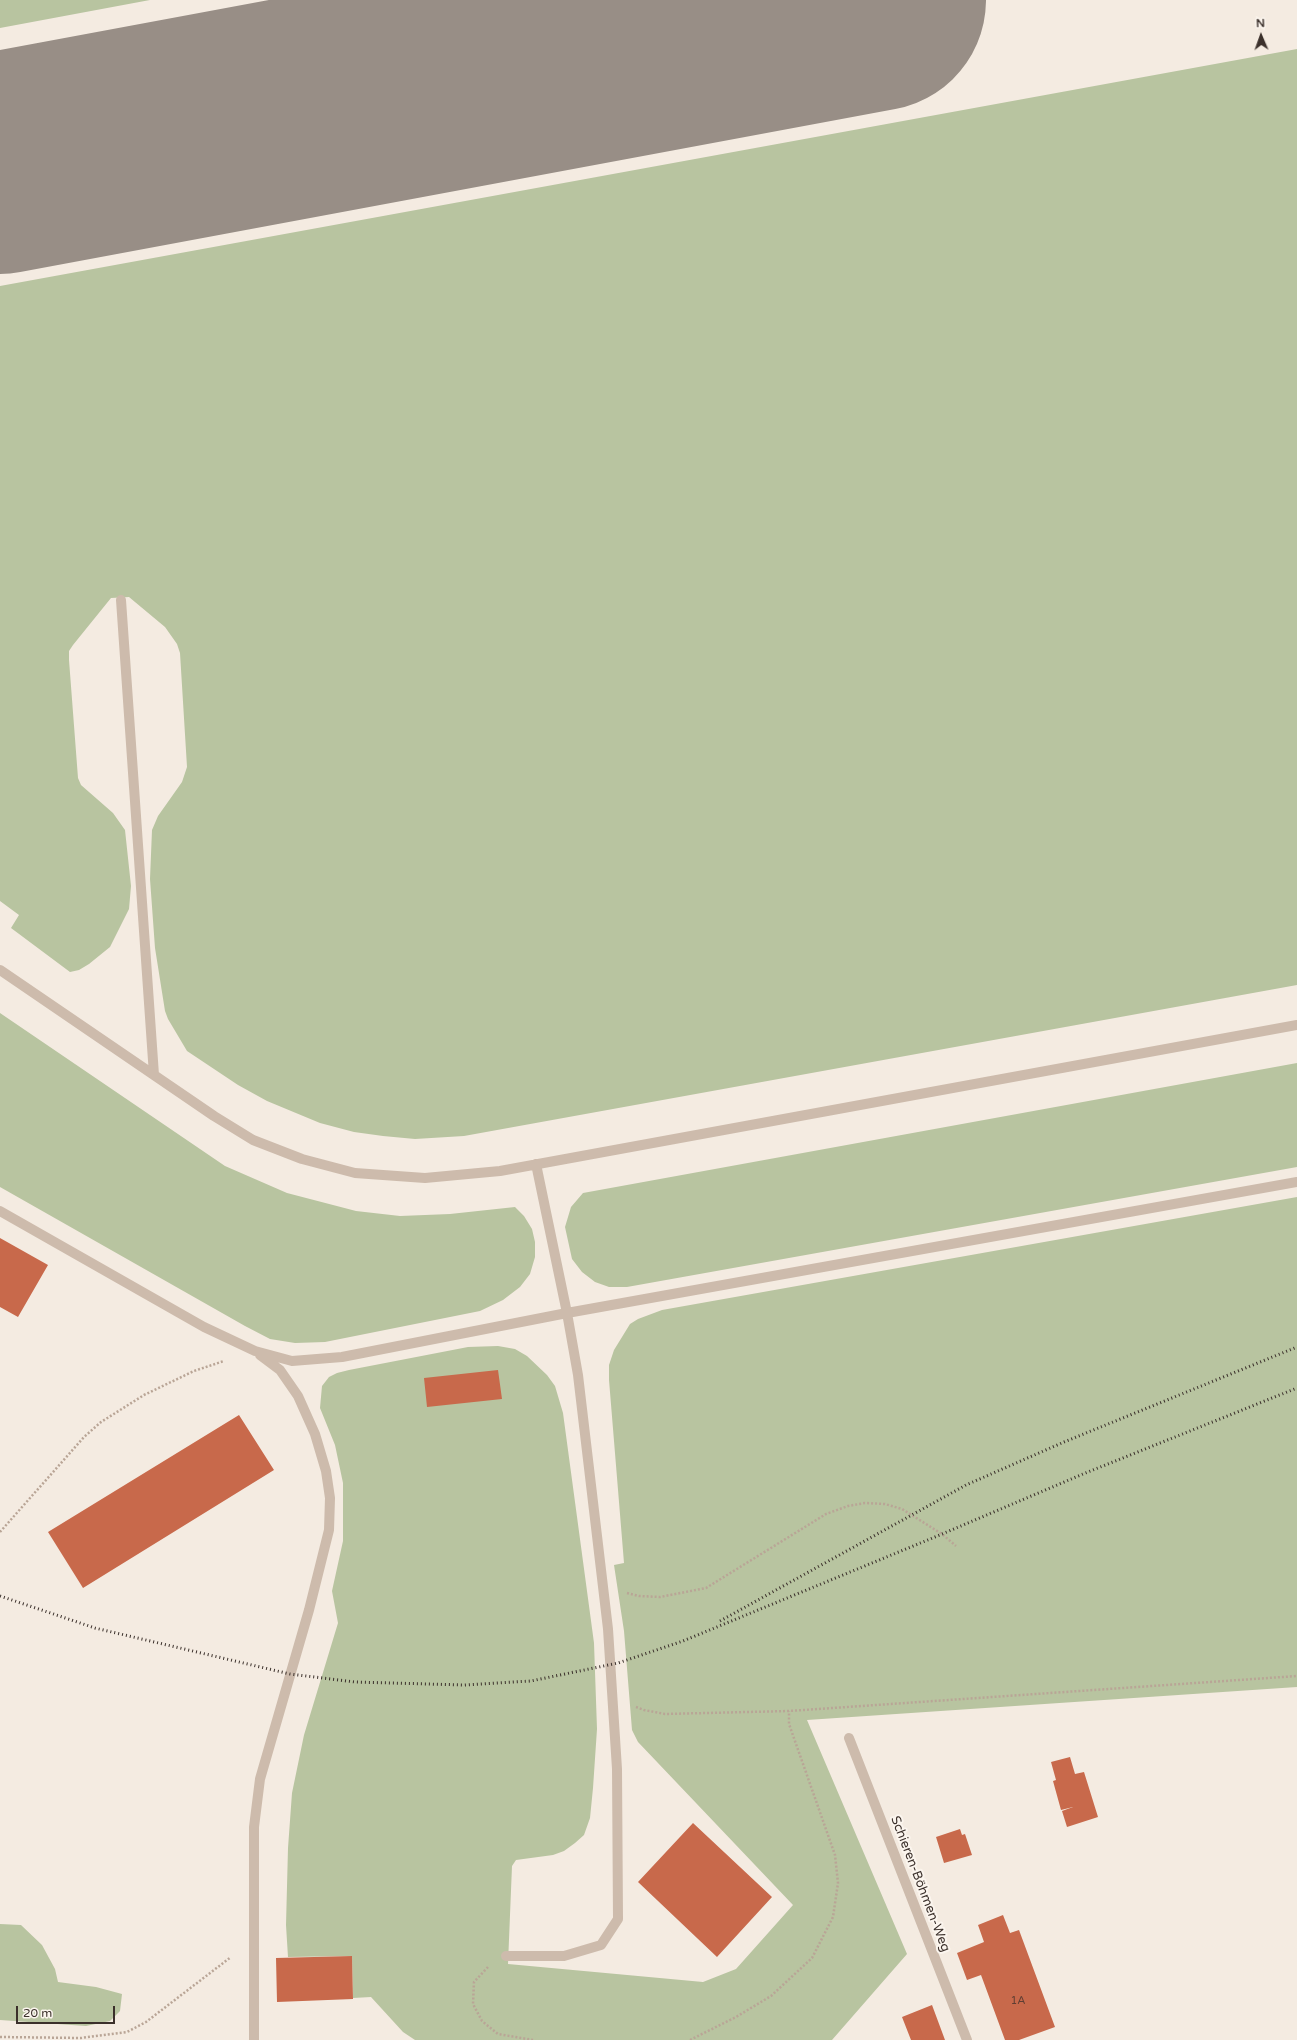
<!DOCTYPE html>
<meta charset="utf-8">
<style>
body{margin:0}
#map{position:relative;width:1297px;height:2040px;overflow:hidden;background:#f4ebe1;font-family:"Varela Round",sans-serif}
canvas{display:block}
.north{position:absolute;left:1241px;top:16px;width:40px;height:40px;-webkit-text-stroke:3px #fbf5ee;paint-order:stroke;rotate:358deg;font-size:11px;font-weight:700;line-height:16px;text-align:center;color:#3b302b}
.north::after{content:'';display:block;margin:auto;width:14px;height:18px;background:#3b302b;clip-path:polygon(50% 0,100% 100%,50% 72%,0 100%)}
.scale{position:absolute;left:16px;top:2006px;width:99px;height:18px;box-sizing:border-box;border:2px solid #3b302b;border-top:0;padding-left:5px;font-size:12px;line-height:14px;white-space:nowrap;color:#3b302b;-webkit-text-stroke:3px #fbf5ee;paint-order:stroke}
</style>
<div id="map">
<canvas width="1297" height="2040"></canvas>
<div class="north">N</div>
<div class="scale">20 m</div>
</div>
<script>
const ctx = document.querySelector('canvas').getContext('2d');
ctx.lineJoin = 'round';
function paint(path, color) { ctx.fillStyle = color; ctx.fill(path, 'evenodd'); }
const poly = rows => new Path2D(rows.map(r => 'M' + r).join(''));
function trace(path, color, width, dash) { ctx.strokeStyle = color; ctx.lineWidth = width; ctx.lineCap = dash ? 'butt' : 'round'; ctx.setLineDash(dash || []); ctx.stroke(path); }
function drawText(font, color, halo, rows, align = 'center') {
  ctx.font = font + ' "Varela Round",sans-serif'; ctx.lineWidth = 4; ctx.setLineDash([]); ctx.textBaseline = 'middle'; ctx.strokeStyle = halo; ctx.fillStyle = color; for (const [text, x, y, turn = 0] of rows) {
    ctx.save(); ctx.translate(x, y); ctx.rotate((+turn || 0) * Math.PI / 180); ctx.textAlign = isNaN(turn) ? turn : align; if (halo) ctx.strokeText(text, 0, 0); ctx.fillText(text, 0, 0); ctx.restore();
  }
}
paint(poly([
 [0,0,150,0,0,28],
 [1297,49,1297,985,464,1136,415,1139,383,1136,354,1132,320,1123,267,1101,238,1085,187,1051,168,1019,165,1011,155,948,150,879,152,830,158,816,182,782,187,767,180,653,177,644,165,627,129,597,111,598,73,645,69,651,69,660,78,778,81,785,113,813,125,830,131,886,129,909,110,947,89,964,79,970,70,972,11,928,19,915,0,901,0,286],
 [0,1013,225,1166,287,1193,356,1211,400,1216,450,1214,515,1207,524,1216,532,1229,535,1242,535,1257,530,1274,520,1287,503,1300,480,1311,325,1342,295,1343,270,1339,245,1326,0,1187],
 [1297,1063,1297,1167,627,1287,609,1287,595,1282,582,1272,572,1259,565,1227,571,1207,583,1193],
 [1297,1197,1297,1687,807,1720,907,1954,832,2040,415,2040,403,2032,371,1997,353,1998,352,1956,288,1957,286,1925,288,1848,292,1793,304,1735,338,1623,332,1591,343,1541,343,1483,335,1445,320,1408,322,1386,329,1377,337,1373,349,1370,468,1347,498,1346,515,1349,527,1356,547,1375,555,1386,563,1413,594,1643,597,1729,593,1788,590,1818,584,1835,575,1843,564,1851,553,1855,516,1860,512,1866,508,1964,703,1982,736,1969,793,1905,638,1742,632,1730,624,1631,614,1565,624,1563,609,1380,609,1365,614,1350,630,1324,638,1319,662,1310],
 [0,1924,21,1925,42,1945,55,1969,58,1982,96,1987,122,1994,120,2011,110,2021,86,2026,0,2020]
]), '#b8c4a0');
trace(poly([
 [0,163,875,0]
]), '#988e86', 222);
paint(poly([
 [0,1238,48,1265,18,1317,0,1307],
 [498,1370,502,1399,427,1407,424,1378],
 [239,1415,274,1470,83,1588,48,1532],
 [1070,1757,1075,1774,1084,1772,1098,1817,1067,1827,1062,1811,1073,1807,1061,1810,1053,1781,1056,1780,1051,1762],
 [693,1823,772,1897,717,1957,638,1882],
 [960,1829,962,1835,965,1834,972,1855,944,1863,936,1837],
 [1003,1915,1010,1933,1019,1930,1055,2027,1019,2040,1005,2040,981,1975,967,1980,957,1953,984,1942,978,1925],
 [352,1956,353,1999,277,2002,276,1958],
 [932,2005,945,2040,911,2040,902,2017]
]), '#c8694b');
trace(poly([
 [0,1532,84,1437,101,1422,144,1395,194,1371,224,1361],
 [627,1593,639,1596,660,1597,706,1588,826,1514,848,1506,865,1503,885,1504,902,1509,942,1534,956,1546],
 [636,1707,644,1710,665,1714,789,1711,1297,1676],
 [488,1967,474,1982,473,2004,482,2021,498,2034,533,2040],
 [0,2037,81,2038,127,2032,146,2022,231,1957],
 [690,2040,736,2017,771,1996,812,1958,833,1917,838,1883,835,1855,789,1724,789,1711]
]), '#b9a596', 2.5, [2, 2]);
trace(poly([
 [121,600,154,1075],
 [0,970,214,1116,253,1140,302,1159,355,1173,425,1178,500,1171,1297,1025],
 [0,1211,204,1327,255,1351,292,1361,342,1357,567,1313,1297,1182],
 [506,1956,564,1956,601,1945,618,1919,617,1769,608,1629,578,1375,567,1313,536,1164],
 [254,2040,254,1827,260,1779,309,1610,329,1530,330,1498,326,1471,315,1434,298,1396,280,1370,260,1355]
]), '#cdbbac', 10);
trace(poly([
 [849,1738,967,2040]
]), '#cdbbac', 10);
trace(poly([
 [0,1596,95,1628,290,1674,355,1682,464,1685,531,1681,618,1663,683,1641,935,1537,1083,1474,1297,1388],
 [720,1621,966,1485,1064,1442,1297,1347]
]), '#3b302b', 3, [1, 3]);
drawText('11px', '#5e3e33', null, [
 ["1A",1018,2001]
]);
drawText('13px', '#3b302b', '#fbf5ee', [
 ["Schieren-Böhmen-Weg",920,1884,69]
]);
</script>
